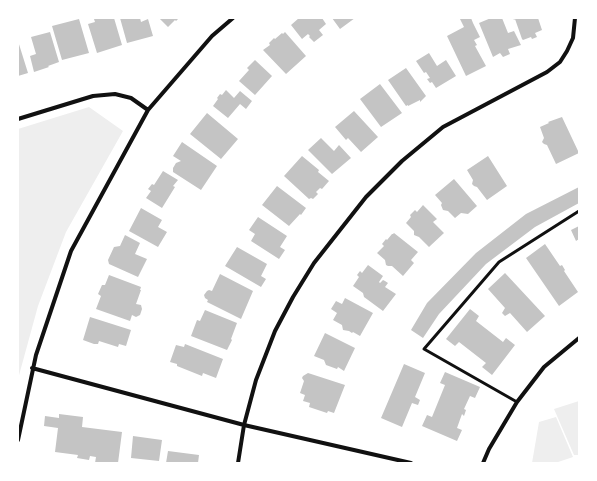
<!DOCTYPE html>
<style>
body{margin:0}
#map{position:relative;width:597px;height:481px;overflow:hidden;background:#fff;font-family:Ubuntu,sans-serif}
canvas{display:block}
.frame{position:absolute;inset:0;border:19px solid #fff;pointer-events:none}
</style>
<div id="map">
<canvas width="597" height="481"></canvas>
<div class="frame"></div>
</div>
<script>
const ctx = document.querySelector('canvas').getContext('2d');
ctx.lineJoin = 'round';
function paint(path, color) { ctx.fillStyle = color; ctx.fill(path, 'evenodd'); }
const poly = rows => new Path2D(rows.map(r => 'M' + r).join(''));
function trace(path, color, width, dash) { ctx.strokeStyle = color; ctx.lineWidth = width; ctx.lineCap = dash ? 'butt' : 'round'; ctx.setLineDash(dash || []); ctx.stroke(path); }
paint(poly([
 [89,107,123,131,66,232,38,306,18,379,18,129],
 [579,401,579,455,574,455,554,409],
 [556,417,573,457,555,463,532,463,539,422]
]), '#eee');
paint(poly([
 [96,18,114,18,122,45,97,53,88,24,95,22,94,19],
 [120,18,140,18,141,22,148,19,153,36,127,43],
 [159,18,179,18,176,21,175,20,168,27],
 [299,18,322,18,326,24,319,30,323,35,314,42,309,37,310,36,308,34,302,39,291,25],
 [332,18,355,18,340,29],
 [462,18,471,18,473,23,480,37,474,40,477,45,475,46,486,66,466,76,447,36,464,27,460,19],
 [491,18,502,18,508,33,514,31,521,45,508,49,510,54,503,57,500,53,493,57,479,23],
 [513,18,538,18,542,30,535,33,537,37,532,39,531,37,523,40,522,39,515,19,514,20],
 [79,19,89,53,62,60,52,26],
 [50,32,59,62,48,66,49,67,34,72,30,56,36,54,31,37],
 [285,32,306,56,286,74,263,50,270,45,269,43,274,38,275,39,282,33,283,34],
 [18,41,28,73,18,76],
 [429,53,437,66,446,60,456,76,436,88,432,82,430,83,427,79,430,78,426,72,424,73,416,61],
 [255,60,272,76,255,95,239,81,249,70,247,68],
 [406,68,426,96,420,102,420,100,408,106,408,105,406,106,388,80],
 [380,84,402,113,381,127,360,99],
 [226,90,234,98,240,91,252,101,246,109,240,104,228,118,213,106,218,99,217,98,220,94,222,95],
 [354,111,378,137,361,152,348,138,346,140,335,127],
 [207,113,238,139,221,159,190,134],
 [562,117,579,153,556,164,547,145,544,144,542,142,544,138,540,127,549,123,548,122],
 [321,138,334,151,339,145,351,158,332,174,308,150],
 [182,142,217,166,201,190,173,172,173,168,176,163,181,161,173,156],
 [302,156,319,170,318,172,329,181,322,189,320,188,316,192,318,194,313,199,311,198,309,199,284,176],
 [488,156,507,186,487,200,477,187,474,186,472,184,473,180,467,170],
 [163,171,178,180,173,186,175,187,162,208,146,198,151,191,148,189,152,184,154,185],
 [454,179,477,206,468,214,461,213,455,218,448,211,443,210,441,205,442,203,435,195],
 [277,186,306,208,301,215,300,214,289,226,262,205],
 [579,187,579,203,535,227,486,264,439,314,423,338,411,330,427,303,476,253,526,214],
 [423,205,437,219,433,222,444,233,429,247,419,237,414,235,414,231,406,223,411,217,410,215,415,210,417,212],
 [141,208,162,220,158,227,167,232,158,247,129,231],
 [258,217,287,236,280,247,285,250,279,259,251,241,255,234,249,230],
 [579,226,579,239,576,241,571,230],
 [394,233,418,252,411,260,414,263,403,276,392,266,388,266,386,265,385,260,377,253,384,246,382,244,386,239,387,240,392,234,393,234],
 [125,235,140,243,135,254,147,259,138,277,109,264,108,260,114,247,120,246],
 [545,244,560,266,562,265,565,270,564,271,578,292,559,306,526,258],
 [237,247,267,264,261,276,266,279,261,287,225,266],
 [368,265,383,276,379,282,380,283,383,280,385,281,388,283,385,287,396,294,383,311,364,297,363,293,353,286,359,277,357,275,360,271,362,273],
 [505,273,545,316,527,332,510,313,505,316,502,313,505,308,488,289],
 [220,274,253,291,241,319,207,302,208,300,205,298,204,295,207,291,209,290,212,291],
 [109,275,141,287,140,290,141,290,136,304,141,305,142,309,140,315,136,317,132,315,130,321,96,309,101,296,98,294,102,285,105,285],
 [345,298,373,313,360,336,353,332,352,333,349,331,343,330,342,325,333,320,337,313,331,309,336,301,342,304],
 [470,309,479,316,476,321,503,342,506,338,515,345,492,375,482,367,486,363,459,342,455,346,446,339],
 [205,310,237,323,231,339,232,340,227,350,191,336,197,320,200,321],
 [90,317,131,330,126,346,119,344,118,347,99,341,98,344,94,344,83,340],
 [325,333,355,348,344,371,338,367,337,369,326,365,324,360,314,356],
 [185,344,223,359,216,378,203,373,202,376,177,366,177,364,170,362,176,345,184,347],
 [404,364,425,373,415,397,420,400,418,405,412,403,402,427,381,418],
 [445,372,480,387,475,398,470,396,464,409,466,410,464,416,462,414,457,428,462,430,457,441,422,426,427,415,432,417,445,385,440,383],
 [308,373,345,385,334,413,328,411,327,413,309,407,310,403,303,401,305,395,300,393,304,381,302,378,303,376],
 [59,414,83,417,82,427,122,432,118,463,95,463,96,457,90,456,89,460,77,458,78,455,55,452,58,428,44,426,45,416,59,418],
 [133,436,162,440,159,461,131,458],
 [168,451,199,455,198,463,166,463]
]), '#c4c4c4');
trace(poly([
 [517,402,424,349,499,262,579,211]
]), '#111', 3);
trace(poly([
 [18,119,93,96,115,94,131,98,148,110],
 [32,368,244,425,411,463],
 [18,440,36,355,71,251,148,110,212,36,233,18],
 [238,463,244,425,256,380,275,331,293,297,314,263,366,197,402,161,443,127,547,72,560,62,567,51,573,38,575,18],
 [483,463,489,449,517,402,544,367,579,338]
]), '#111', 4);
</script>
